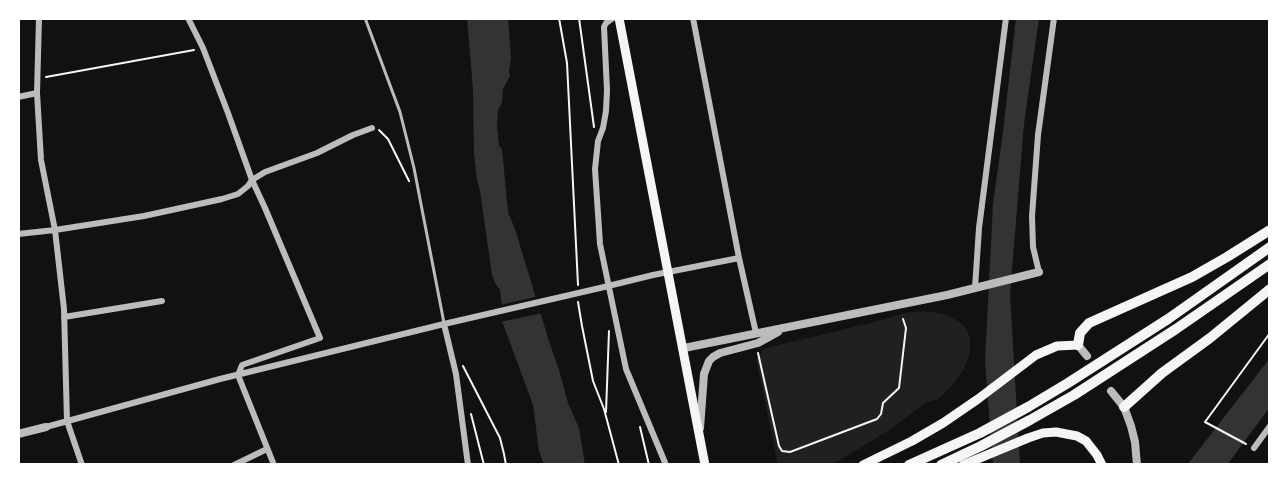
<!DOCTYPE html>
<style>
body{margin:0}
#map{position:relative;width:1288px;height:483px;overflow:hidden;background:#111;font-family:Jost,sans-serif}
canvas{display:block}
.frame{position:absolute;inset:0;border:20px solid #fff;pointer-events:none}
</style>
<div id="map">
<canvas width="1288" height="483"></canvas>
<div class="frame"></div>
</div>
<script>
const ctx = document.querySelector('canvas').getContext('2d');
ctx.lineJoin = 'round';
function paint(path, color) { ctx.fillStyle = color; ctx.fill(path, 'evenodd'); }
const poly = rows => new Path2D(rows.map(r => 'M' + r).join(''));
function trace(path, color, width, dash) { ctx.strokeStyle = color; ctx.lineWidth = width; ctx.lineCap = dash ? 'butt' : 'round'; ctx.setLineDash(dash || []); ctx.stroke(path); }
paint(poly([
 [926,311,947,315,964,325,970,337,970,353,964,369,951,387,938,399,927,402,886,432,832,465,778,465,756,358,761,355,762,349,879,321,904,313]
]), '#202020');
paint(poly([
 [467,18,508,18,511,58,509,72,510,76,503,89,502,103,498,110,497,125,499,146,502,149,508,212,515,229,549,341,559,370,568,403,579,428,585,465,544,465,539,451,533,405,498,310,502,306,500,290,495,283,492,275,480,191,477,180,474,154,473,89],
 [1016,18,1039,18,1024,124,1010,294,1020,465,993,465,985,361,993,204,1003,132],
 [1270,358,1270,407,1227,465,1187,465]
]), '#333');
paint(poly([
 [539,296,543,313,500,322,495,310,496,306]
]), '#111');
trace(poly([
 [559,18,567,63,578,285],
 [579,18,594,127],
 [46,77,194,50],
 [379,130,388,139,409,181],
 [578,302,582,326,593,381,604,409,619,465],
 [758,353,779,446,782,451,790,452,877,419,881,414,883,403,899,388,906,328,903,319],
 [463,366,500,438,504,454,506,465],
 [606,412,609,331],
 [471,414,484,465],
 [640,427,649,465],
 [1246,444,1205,422,1270,333]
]), '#f5f5f5', 2);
trace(poly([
 [365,18,400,112,414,168,444,323]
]), '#bcbcbc', 3);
trace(poly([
 [39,18,37,93,41,160,55,230,64,309,67,421,82,465],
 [188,18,203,48,228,113,252,180,265,208,320,338,242,365,238,375,274,465],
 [613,18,606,23,604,27,607,90,606,111,603,128,598,141,595,169,600,244,626,369,666,465],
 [693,18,739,258,756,333],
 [18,97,37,93],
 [18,234,55,230,144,216,222,199,238,194,248,186,252,180,265,172,317,153,353,135,372,128],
 [1039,272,1033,247,1032,216,1038,135,1054,18],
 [975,288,979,228,1006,18],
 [64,317,162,301],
 [444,324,456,374,468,465],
 [46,427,220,379,444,324,600,288,653,275,739,258],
 [1254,448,1270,426],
 [234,465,267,449]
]), '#bcbcbc', 6);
trace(poly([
 [1078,345,1087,356],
 [684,348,947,295,1039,272],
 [1111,391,1124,407,1131,426,1135,442,1137,465],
 [700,428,704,374,709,361,713,357,720,353,758,343,778,332],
 [18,434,46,427]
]), '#bcbcbc', 8);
trace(poly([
 [863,465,912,441,943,423,978,399,1036,355,1057,346,1078,345],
 [963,465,1028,438,1043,433,1056,432,1077,436,1086,441,1097,455,1102,465]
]), '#f5f5f5', 9);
trace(poly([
 [619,18,705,465]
]), '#f5f5f5', 9);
trace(poly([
 [1078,345,1080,333,1089,323,1192,277,1227,257,1270,230],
 [1124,407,1162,373,1210,338,1270,289],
 [909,465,980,433,1028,407,1068,383,1168,319,1270,247],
 [941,465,981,446,1030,420,1074,395,1176,329,1270,264]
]), '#f5f5f5', 10);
</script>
